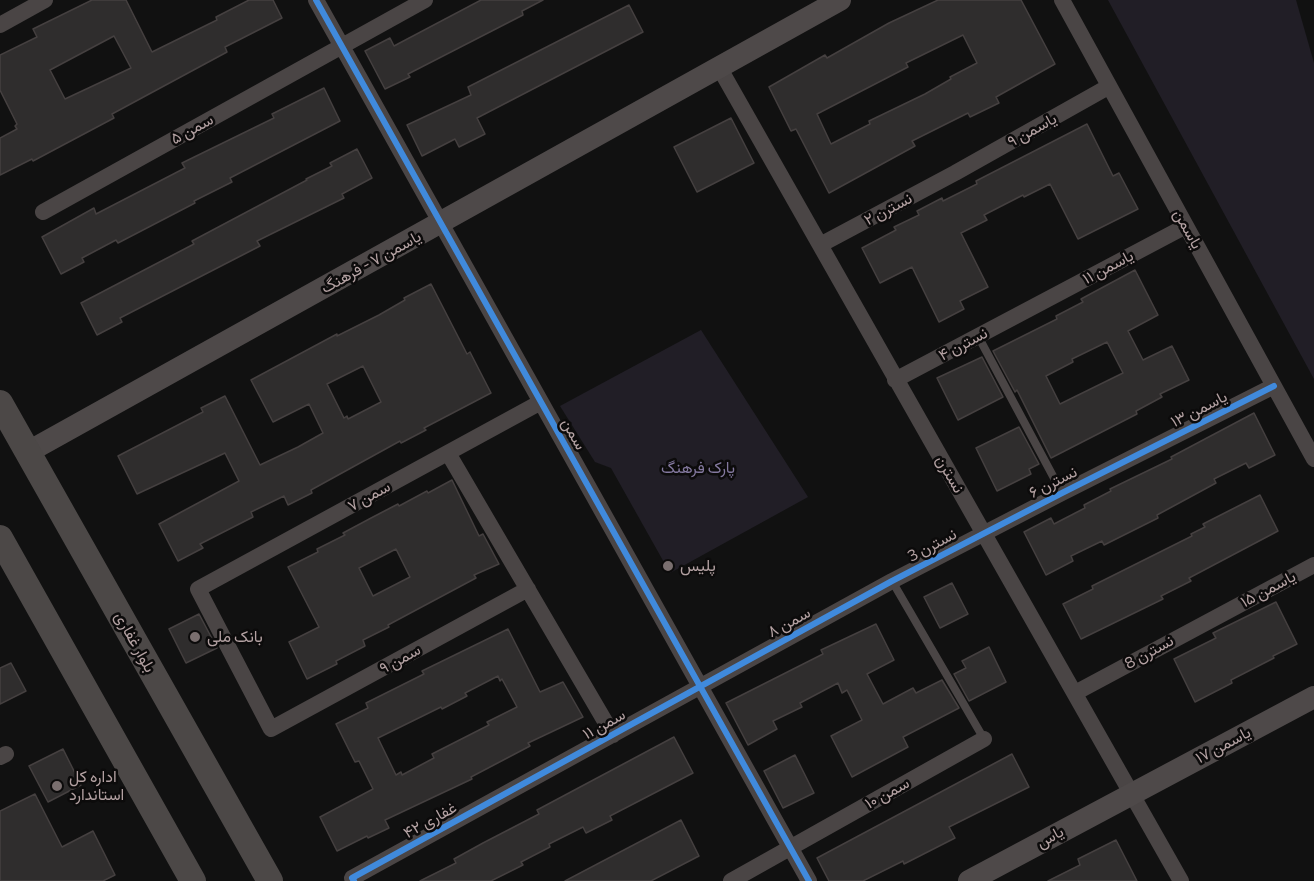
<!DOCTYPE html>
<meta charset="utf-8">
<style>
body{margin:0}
canvas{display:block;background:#111}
</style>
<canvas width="1314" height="881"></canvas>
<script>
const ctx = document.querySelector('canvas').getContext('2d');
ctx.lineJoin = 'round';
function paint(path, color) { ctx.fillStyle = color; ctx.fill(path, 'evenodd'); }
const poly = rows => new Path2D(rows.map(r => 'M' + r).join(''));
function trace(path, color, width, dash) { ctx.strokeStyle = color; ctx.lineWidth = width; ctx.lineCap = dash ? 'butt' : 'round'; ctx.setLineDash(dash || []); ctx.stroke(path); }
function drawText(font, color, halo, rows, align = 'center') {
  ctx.font = font + ' Commissioner,Vazirmatn,sans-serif'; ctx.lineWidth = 5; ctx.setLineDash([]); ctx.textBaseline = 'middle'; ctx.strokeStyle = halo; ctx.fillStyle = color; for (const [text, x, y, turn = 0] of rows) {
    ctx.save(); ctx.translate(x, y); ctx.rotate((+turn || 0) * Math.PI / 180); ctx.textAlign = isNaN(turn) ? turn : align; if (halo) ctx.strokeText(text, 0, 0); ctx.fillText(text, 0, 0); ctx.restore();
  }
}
paint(poly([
 [1108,0,1296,0,1314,63,1314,379],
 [701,330,808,497,670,573,611,468,595,462,560,406]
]), '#211e26');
const building = poly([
 [92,0,126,0,152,52,217,20,216,17,249,0,273,0,282,18,225,47,227,52,112,114,114,118,33,161,32,159,0,175,0,138,17,129,15,126,17,124,0,90,0,55,37,37,33,29,92,0],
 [114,36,131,68,65,99,50,70,114,36],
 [481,0,543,0,522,11,523,15,408,74,410,77,385,89,365,51,390,38,394,46,481,0],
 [938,0,1021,0,1055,64,996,97,999,103,970,117,968,113,912,141,915,146,829,193,796,129,791,131,769,87,825,55,827,58,889,23,938,0],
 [963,35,977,63,950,77,951,79,925,94,869,121,870,124,831,144,817,114,908,67,906,63,963,35],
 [629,5,643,32,477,118,485,134,459,147,455,139,422,156,407,125,471,95,468,87,629,5],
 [324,88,340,121,230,178,232,182,194,201,195,203,118,243,116,240,82,258,84,262,61,274,42,237,94,208,96,214,185,168,182,163,274,118,272,114,324,88],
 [731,118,754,163,697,192,674,147,731,118],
 [1087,124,1113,176,1119,173,1138,209,1078,239,1050,184,1024,197,1023,195,984,215,987,220,961,233,988,287,960,301,964,309,939,322,912,267,880,283,862,248,896,230,894,227,919,215,917,211,942,198,943,201,977,184,976,181,1087,124],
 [357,149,372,178,342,194,344,198,257,241,260,246,120,318,122,322,97,335,81,303,194,244,192,241,307,180,306,179,332,166,330,163,357,149],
 [1135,270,1158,315,1128,331,1143,360,1172,346,1189,380,1160,394,1162,397,1136,411,1137,414,1051,458,1017,390,1015,392,993,351,1057,319,1056,316,1083,302,1081,299,1135,270],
 [1107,342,1123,373,1060,404,1046,376,1073,362,1072,359,1107,342],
 [431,284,467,354,470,352,491,393,424,428,426,430,401,443,400,441,311,490,312,493,288,505,284,496,251,512,253,517,200,544,203,548,178,561,159,524,239,481,225,453,137,494,118,456,203,412,201,408,225,396,260,465,298,447,323,433,309,404,273,422,251,380,337,334,337,336,379,315,405,300,404,298,431,284],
 [363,366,381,402,348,419,347,416,344,418,327,384,363,366],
 [982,357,1003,397,958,420,937,378,982,357],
 [1254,413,1275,455,1249,468,1246,463,1214,479,1216,483,1157,515,1158,518,1104,545,1102,541,1071,556,1073,561,1046,575,1024,532,1051,518,1054,524,1085,508,1084,505,1111,491,1110,489,1172,459,1171,457,1254,413],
 [1019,427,1039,464,1029,469,1031,474,997,491,976,448,1019,427],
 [452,480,479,536,483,534,499,564,474,575,476,578,388,625,389,627,363,640,365,646,336,661,337,664,307,679,289,642,319,627,288,567,318,552,317,549,345,535,343,533,373,517,398,504,399,506,427,491,428,493,452,480],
 [396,549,410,577,373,596,359,568,396,549],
 [1260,495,1278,531,1189,578,1191,581,1161,596,1163,599,1081,639,1063,604,1093,589,1092,586,1192,536,1191,534,1205,527,1203,524,1260,495],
 [952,583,968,614,940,628,924,597,952,583],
 [1276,602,1297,644,1273,656,1274,658,1231,680,1232,683,1195,702,1174,659,1216,638,1213,633,1276,602],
 [199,614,217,648,186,663,169,629,199,614],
 [876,624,894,660,867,674,883,704,913,688,916,693,942,680,959,708,903,737,908,747,852,777,831,736,862,720,847,690,842,693,838,683,800,703,802,707,773,721,777,729,748,745,726,703,823,654,821,650,876,624],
 [508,629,540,692,563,682,583,717,528,743,530,746,471,777,472,779,385,820,389,828,368,838,367,836,337,851,320,817,373,789,359,761,355,762,336,724,368,708,366,703,424,674,422,671,508,629],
 [498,676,500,681,502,679,517,707,487,722,489,725,432,754,434,758,402,775,401,772,396,775,378,738,441,707,442,709,467,696,465,693,498,676],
 [989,647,1006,682,969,701,954,674,966,668,962,661,989,647],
 [11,663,26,691,0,704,0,668,11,663],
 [674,737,693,773,610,816,612,820,586,833,583,827,549,844,550,847,521,862,523,865,491,881,420,881,456,863,454,859,483,843,539,814,537,810,674,737],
 [63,749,81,785,48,802,29,766,63,749],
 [1012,754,1029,787,949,827,955,838,904,864,903,861,863,881,829,881,817,858,1012,754],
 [795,755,814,793,783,808,764,771,795,755],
 [35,794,62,847,93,831,115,875,103,881,0,881,0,811,35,794],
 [681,820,699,856,651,881,565,881,681,820],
 [1116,840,1137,881,1048,881,1080,865,1078,859,1116,840]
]);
paint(building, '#2f2d2d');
trace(building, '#454040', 1.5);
trace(poly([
 [978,336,1062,493],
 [892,581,984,739]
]), '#4a4545', 8);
trace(poly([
 [316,0,809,881],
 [1062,0,1314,459],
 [0,25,45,0],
 [719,67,1181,881],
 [43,212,425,0],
 [820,245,955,173,1108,87],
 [895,380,1186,226],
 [448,453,613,735],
 [528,589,271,729,198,589,541,402],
 [1075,693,1314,565],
 [0,757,6,754],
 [354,881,352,878,892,581,1062,493,1274,386],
 [731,881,984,739]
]), '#4a4545', 16);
trace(poly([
 [28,452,840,0],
 [969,881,1314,697]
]), '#4e4949', 22);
trace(poly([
 [0,403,270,881],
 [0,538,193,881]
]), '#4c4847', 26);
trace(poly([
 [316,0,809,881],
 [354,881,352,878,892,581,1062,493,1274,386]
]), '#408adc', 6);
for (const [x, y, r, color] of [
 [668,566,6,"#7a6f6f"],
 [195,637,6,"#7a6f6f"],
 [57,786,6,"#7a6f6f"]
]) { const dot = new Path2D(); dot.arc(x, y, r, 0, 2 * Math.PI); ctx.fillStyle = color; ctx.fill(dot); trace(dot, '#0c0b0b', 2); }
drawText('16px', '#b3a1a2', '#0c0b0b', [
 ["سمن ۵",192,129,-29],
 ["یاسمن ۹",1032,130,-29],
 ["نسترن ۲",888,209,-28],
 ["یاسمن",1188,229,61],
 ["یاسمن ۷ - فرهنگ",371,262,-29],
 ["یاسمن ۱۱",1108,267,-28],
 ["نسترن ۴",963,344,-28],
 ["یاسمن ۱۳",1199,409,-27],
 ["سمن",574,434,61],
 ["نسترن",950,474,60],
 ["نسترن ۶",1053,482,-27],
 ["سمن ۷",369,496,-29],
 ["نسترن 3",932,545,-28],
 ["یاسمن ۱۵",1268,589,-28],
 ["سمن ۸",789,622,-28],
 ["بلوار غفاری",135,642,61],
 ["نسترن 8",1149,652,-29],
 ["سمن ۹",400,659,-29],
 ["سمن ۱۱",604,724,-29],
 ["یاسمن ۱۷",1223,745,-28],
 ["سمن ۱۰",887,793,-29],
 ["غفاری ۴۲",430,820,-29],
 ["یاس",1050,837,-29]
]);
drawText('16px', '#83789e', '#0c0b0b', [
 ["پارک فرهنگ",698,468]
]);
drawText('16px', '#b3a1a2', '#0c0b0b', [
 ["پلیس",680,566],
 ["بانک ملی",207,637],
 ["اداره کل",69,777],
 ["استاندارد",69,795]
], 'left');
</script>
